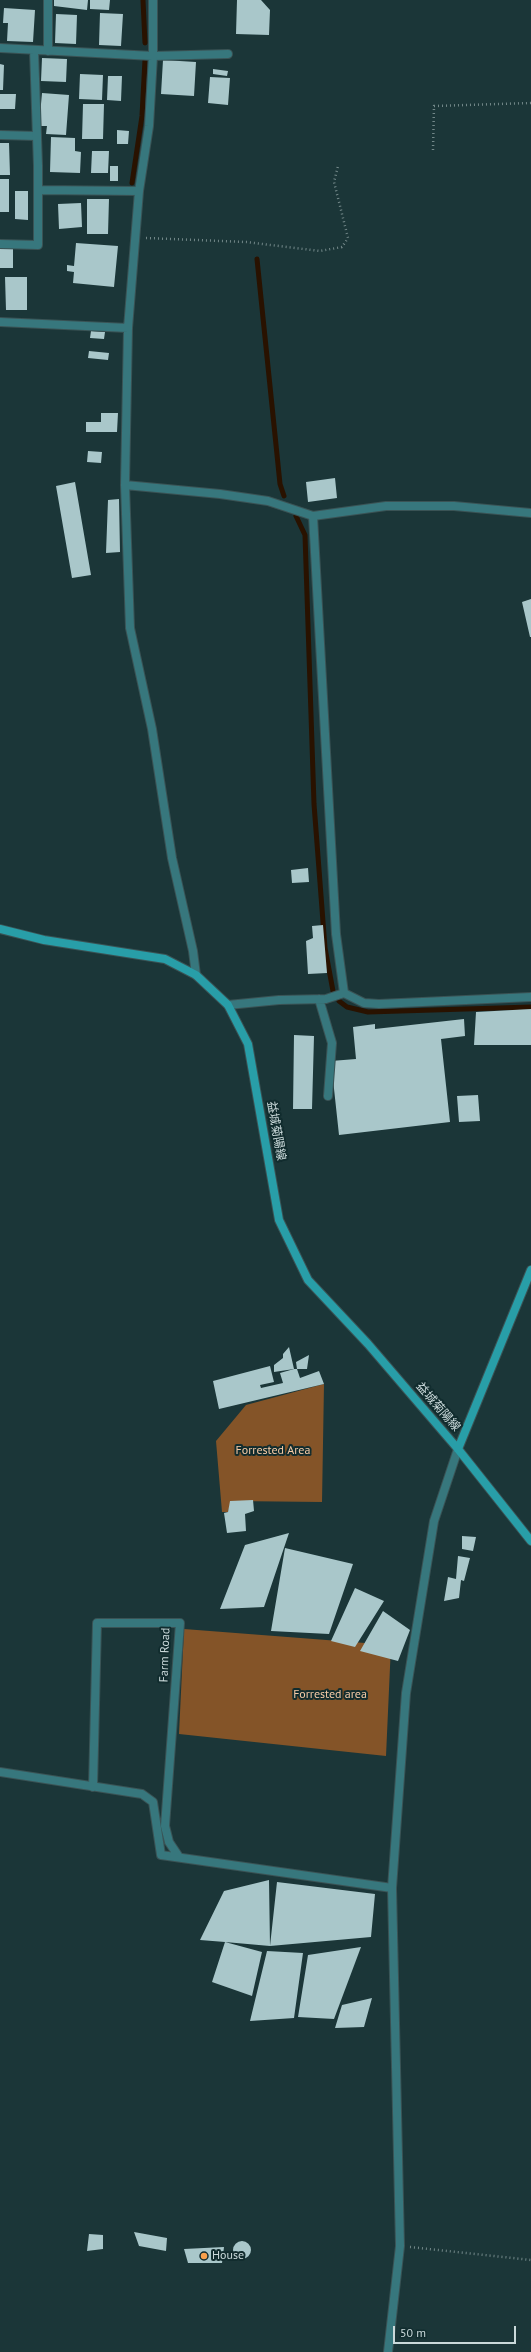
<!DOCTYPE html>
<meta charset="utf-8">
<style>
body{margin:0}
#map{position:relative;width:531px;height:2352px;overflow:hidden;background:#1b3638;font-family:"PT Sans",sans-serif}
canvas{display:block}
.scale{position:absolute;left:393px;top:2326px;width:123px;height:18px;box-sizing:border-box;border:2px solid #cad9da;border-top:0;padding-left:5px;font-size:12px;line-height:14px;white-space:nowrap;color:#cad9da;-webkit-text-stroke:3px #112c2e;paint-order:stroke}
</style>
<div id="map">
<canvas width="531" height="2352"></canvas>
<div class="scale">50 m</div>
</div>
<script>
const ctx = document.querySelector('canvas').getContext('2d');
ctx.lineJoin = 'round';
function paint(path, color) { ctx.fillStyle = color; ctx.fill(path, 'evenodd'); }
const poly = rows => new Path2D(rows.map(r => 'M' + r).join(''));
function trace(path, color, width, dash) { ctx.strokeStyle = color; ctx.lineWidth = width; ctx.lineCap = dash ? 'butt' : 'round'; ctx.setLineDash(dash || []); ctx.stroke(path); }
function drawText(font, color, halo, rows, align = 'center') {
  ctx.font = font + ' "PT Sans","Noto Sans JP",sans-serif'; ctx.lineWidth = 4; ctx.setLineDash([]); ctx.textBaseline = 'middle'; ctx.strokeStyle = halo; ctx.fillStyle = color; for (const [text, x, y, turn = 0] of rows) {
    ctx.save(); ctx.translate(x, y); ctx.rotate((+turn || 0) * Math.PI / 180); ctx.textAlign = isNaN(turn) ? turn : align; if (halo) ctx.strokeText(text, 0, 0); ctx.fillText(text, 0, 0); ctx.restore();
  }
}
paint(poly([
 [324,1384,322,1502,231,1501,228,1512,222,1512,216,1441,246,1405],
 [184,1629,391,1645,386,1756,179,1734]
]), '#845428');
trace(poly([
 [143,0,145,43],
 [132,183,142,116,145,60],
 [257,259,280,484,284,496],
 [296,516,305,535,314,804,325,948,333,991],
 [339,1001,347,1007,368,1012,531,1007]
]), '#291200', 5);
paint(poly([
 [54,0,88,0,87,10,54,6],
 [90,0,110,0,109,10,90,9],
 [237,0,261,0,270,10,269,35,236,34],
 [4,8,35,10,33,42,7,41,8,23,3,23],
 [100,13,123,14,121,46,99,45],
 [56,14,77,15,76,44,55,43],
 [42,58,67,59,66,82,41,81],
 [163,60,196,62,194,96,161,94],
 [0,64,4,65,3,90,0,90],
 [213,69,228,71,227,76,213,74],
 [80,74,103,75,102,100,79,99],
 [108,76,122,76,121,101,107,100],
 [210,77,230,78,228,105,208,103],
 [42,93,69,95,66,135,46,134,47,126,39,126],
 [0,94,16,94,15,109,0,109],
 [83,104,104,104,103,139,82,139],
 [117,130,129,131,128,144,117,144],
 [51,137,75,138,75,151,81,152,80,173,50,172],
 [0,143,9,143,10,175,0,175],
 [92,151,109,151,108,173,91,173],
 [110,166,118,166,118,181,110,181],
 [0,179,9,179,9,212,0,212],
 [15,191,28,191,28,220,15,219],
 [87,199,109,199,108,234,87,234],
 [81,203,82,227,59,229,58,204],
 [76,243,118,246,114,287,73,283,74,272,67,271,67,265,74,266],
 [13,247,13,268,0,268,0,248],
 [5,277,27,277,27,310,6,310],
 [91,331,105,332,104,339,90,338],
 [89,351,109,353,108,360,88,358],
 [101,413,118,413,117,432,86,432,86,422,101,422],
 [88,451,102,452,101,463,87,462],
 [335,478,337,498,308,502,306,482],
 [75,482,91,575,72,578,56,486],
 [119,499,120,552,106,553,108,500],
 [531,599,531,637,530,637,522,602],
 [308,868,309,882,292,883,291,870],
 [323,925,327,973,308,974,306,941,313,938,312,926],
 [531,1009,531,1045,474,1045,476,1012],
 [464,1019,465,1036,441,1039,450,1122,339,1135,331,1061,356,1059,353,1027,375,1024,375,1029],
 [294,1035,314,1036,312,1109,293,1109],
 [478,1095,480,1121,459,1122,457,1096],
 [289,1347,294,1369,297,1369,300,1378,319,1371,324,1384,219,1409,213,1381,270,1366,274,1382,260,1385,261,1388,283,1383,280,1373,294,1369,274,1372,274,1365,283,1358,283,1354],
 [309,1355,307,1369,297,1369,296,1362],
 [253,1500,254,1511,245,1514,246,1531,227,1533,224,1513,228,1512,230,1501],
 [289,1533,264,1607,220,1609,245,1545],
 [462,1536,476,1537,473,1551,462,1549],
 [285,1548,353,1564,329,1634,271,1631],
 [458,1556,470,1558,464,1581,461,1580,459,1598,444,1601,448,1577,456,1579],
 [355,1588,384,1601,355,1647,331,1641],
 [383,1611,410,1630,398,1661,360,1651],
 [269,1880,270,1946,277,1882,375,1894,371,1937,270,1946,225,1942,262,1952,252,1996,212,1982,225,1942,200,1940,224,1891],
 [361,1947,334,2019,298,2017,308,1955],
 [267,1951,303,1953,294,2018,250,2021],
 [372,1998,364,2027,335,2028,342,2005],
 [134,2232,167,2238,166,2251,139,2246],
 [89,2234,103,2235,103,2249,87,2251],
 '233 2250a9 9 0 1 1 18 0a9 9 0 1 1-18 0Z',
 [224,2247,222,2263,188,2263,184,2249]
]), '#a9c7ca');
const service = poly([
 [153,56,228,54],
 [0,135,37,136]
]);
const minor = poly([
 [153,0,153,56,149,126,139,191,128,328,125,485,130,628,152,729,172,858,193,951,196,975],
 [0,48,153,56],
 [48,51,48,0],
 [39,190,139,191],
 [0,244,38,245,38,166,34,50],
 [0,322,128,328],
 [125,485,220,494,268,501,313,516,386,506,454,506,531,513],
 [313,516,336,934,344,993],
 [319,999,332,1043,328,1096],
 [228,1005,279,1000,326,999,344,993,364,1003,379,1004,531,997],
 [0,1772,142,1794,153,1802,161,1855,392,1888],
 [93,1787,97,1623,180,1623,165,1826,169,1842,179,1857]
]);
const tertiary = poly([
 [388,2352,400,2246,392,1888,406,1693,434,1521,458,1449]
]);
const secondary = poly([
 [0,929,44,940,165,959,196,975,228,1005,248,1044,279,1220,308,1280,368,1344,458,1449,531,1541],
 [458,1449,531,1270]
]);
trace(service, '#3a5355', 10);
trace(minor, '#3a5355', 10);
trace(tertiary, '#3a5355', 10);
trace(secondary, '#3a5355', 10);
trace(poly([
 [433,150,434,106,531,103],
 [146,238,246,242,320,251,342,247,348,238,334,182,338,166],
 [410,2247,531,2260]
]), '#738889', 2.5, [1, 3]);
trace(service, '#37777d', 8);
trace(minor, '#37777d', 8);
trace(tertiary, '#37777d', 8);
trace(secondary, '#289ea8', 8);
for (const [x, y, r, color] of [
 [204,2256,4,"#f9a04c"]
]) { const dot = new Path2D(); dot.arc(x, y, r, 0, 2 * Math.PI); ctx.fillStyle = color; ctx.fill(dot); trace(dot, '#112c2e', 1.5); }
drawText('12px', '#cad9da', '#112c2e', [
 ["益城菊陽線",276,1131,80],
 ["益城菊陽線",438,1407,49],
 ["Farm Road",165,1655,-88]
]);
drawText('12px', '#f7cba6', '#112c2e', [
 ["Forrested Area",273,1451],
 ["Forrested area",330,1695]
]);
drawText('12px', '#cad9da', '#112c2e', [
 ["House",212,2256]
], 'left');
</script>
